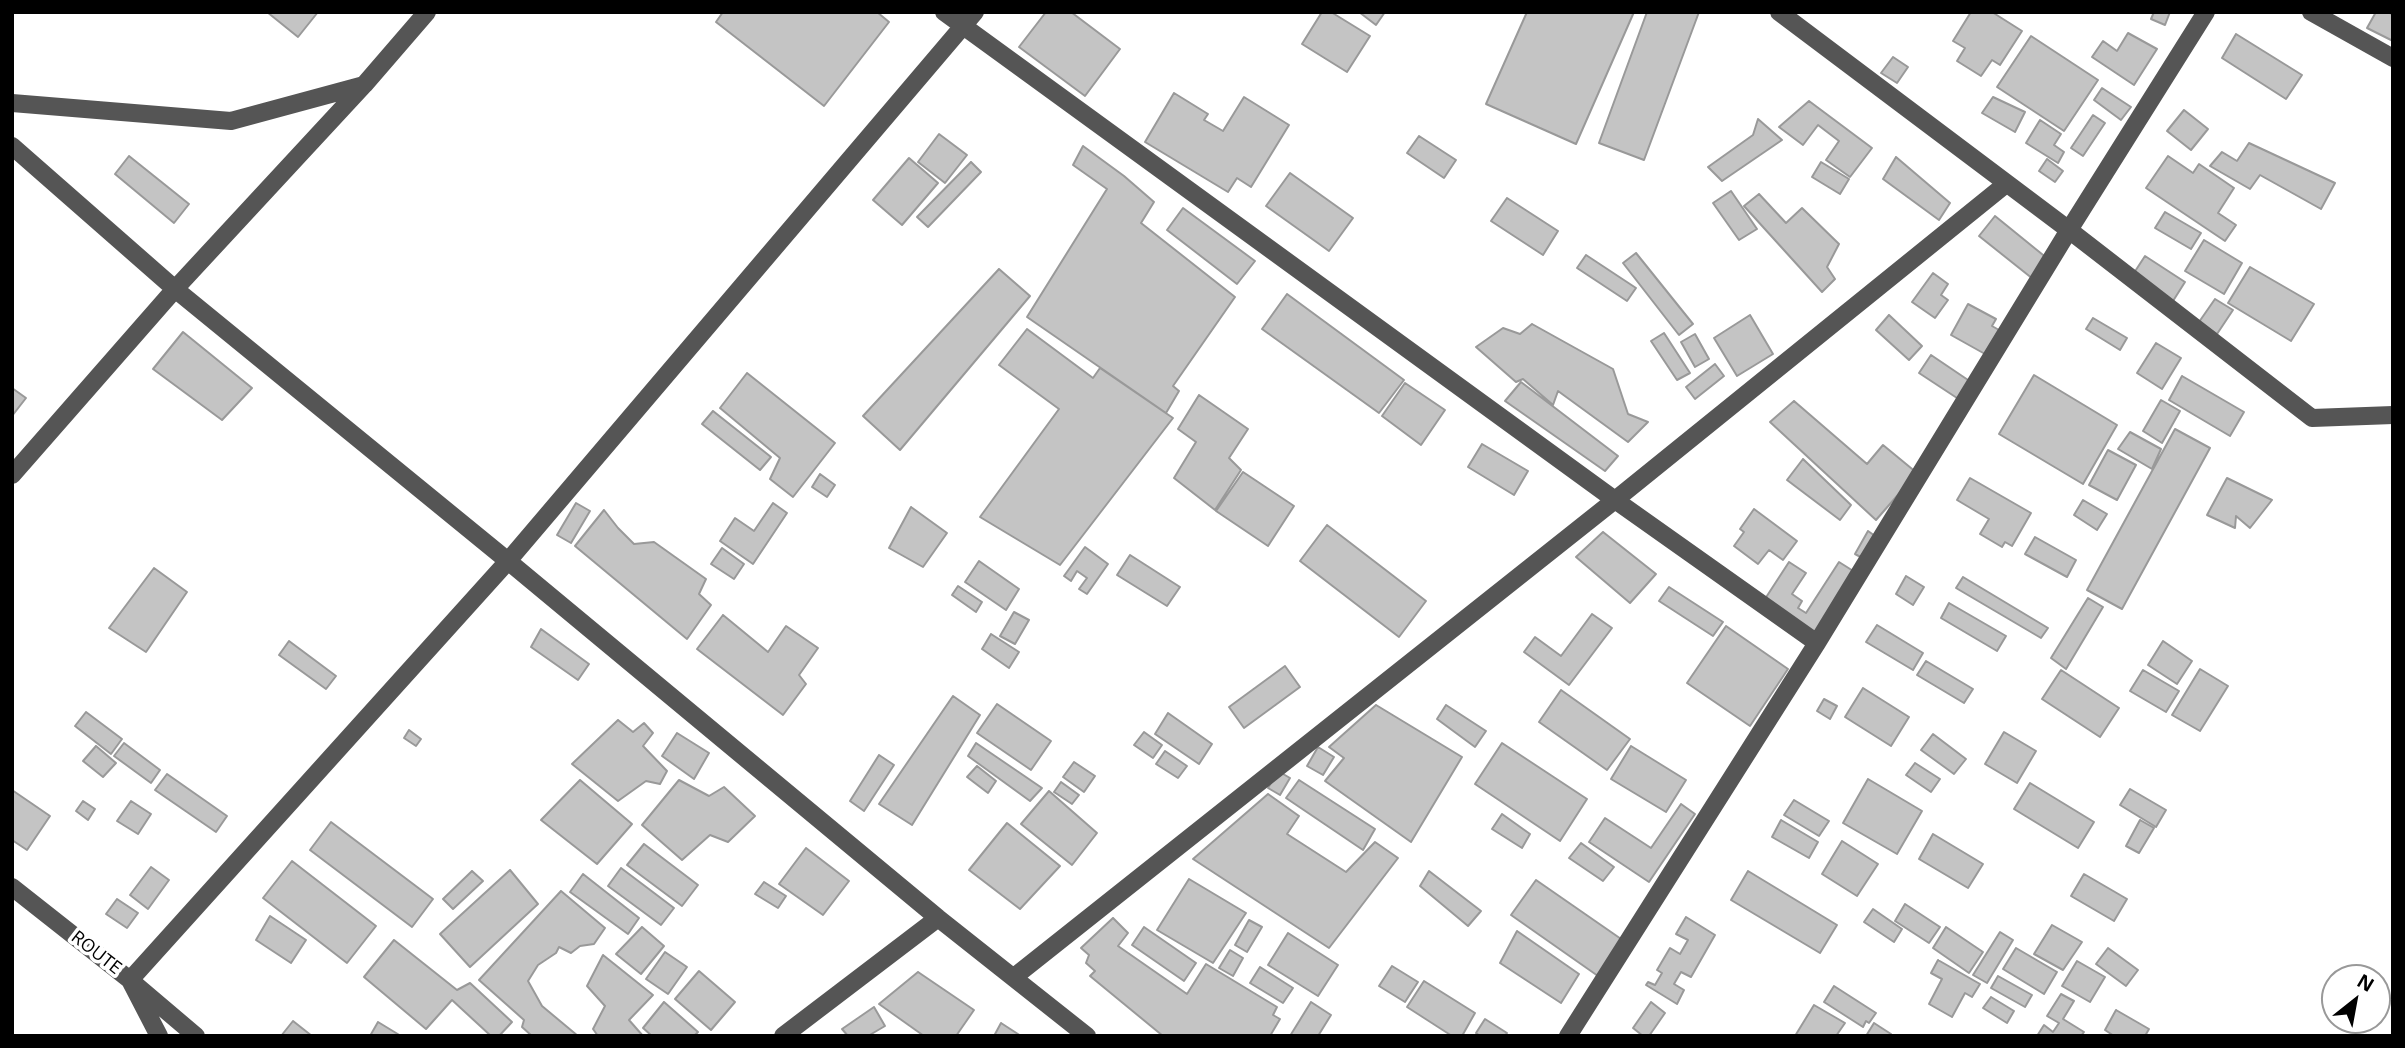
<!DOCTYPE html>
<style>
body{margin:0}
#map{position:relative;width:2405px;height:1048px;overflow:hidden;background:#fff;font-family:"Open Sans",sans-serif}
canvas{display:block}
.frame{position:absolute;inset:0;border:14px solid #000;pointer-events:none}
.north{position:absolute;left:2321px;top:964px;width:70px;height:70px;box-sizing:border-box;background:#fff;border:2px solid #999;border-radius:50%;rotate:31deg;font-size:19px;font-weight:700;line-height:28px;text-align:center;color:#000}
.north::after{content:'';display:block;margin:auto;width:24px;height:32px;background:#000;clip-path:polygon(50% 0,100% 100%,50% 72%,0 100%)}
</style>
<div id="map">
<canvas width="2405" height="1048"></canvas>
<div class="frame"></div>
<div class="north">N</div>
</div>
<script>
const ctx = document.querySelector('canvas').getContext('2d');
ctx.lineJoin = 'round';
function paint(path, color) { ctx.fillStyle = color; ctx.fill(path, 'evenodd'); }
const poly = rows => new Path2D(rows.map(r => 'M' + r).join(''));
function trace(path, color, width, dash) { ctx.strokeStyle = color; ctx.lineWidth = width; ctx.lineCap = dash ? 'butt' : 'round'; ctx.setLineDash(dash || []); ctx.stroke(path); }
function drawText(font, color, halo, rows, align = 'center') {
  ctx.font = font + ' "Open Sans",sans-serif'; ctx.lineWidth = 7; ctx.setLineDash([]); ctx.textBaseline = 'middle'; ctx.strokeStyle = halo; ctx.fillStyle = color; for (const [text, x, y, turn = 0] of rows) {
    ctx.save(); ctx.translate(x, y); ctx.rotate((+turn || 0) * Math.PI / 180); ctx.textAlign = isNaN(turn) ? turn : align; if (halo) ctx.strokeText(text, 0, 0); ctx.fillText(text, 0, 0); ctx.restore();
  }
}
const building = poly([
 [267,12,318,12,298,37,267,12],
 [723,12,877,12,889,22,824,106,716,22,723,12],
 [1046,12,1071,12,1120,49,1085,96,1019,47,1046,12],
 [1322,12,1331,12,1370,36,1347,72,1302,44,1322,12],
 [1359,12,1385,12,1376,25,1359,12],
 [1527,12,1634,12,1576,144,1486,104,1527,12],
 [1647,12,1699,12,1644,160,1599,143,1647,12],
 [1971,12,1992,12,2022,31,2000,65,1992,60,1981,76,1957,61,1965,48,1953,41,1971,12],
 [2154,12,2170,12,2165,25,2151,19,2154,12],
 [2376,12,2388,12,2393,15,2393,41,2367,28,2376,12],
 [2128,33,2157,49,2134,85,2092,57,2103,41,2117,51,2128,33],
 [2236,34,2302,75,2286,99,2222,58,2236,34],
 [2031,36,2098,80,2064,131,1997,87,2031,36],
 [1893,57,1908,67,1897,83,1881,73,1893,57],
 [2102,88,2131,107,2121,120,2094,100,2102,88],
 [1174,93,1208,114,1204,120,1223,131,1244,97,1289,125,1251,187,1237,178,1228,192,1145,142,1174,93],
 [1993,97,2025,112,2015,132,1982,113,1993,97],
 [1809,101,1872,148,1850,177,1826,160,1839,141,1818,125,1803,145,1779,127,1809,101],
 [2184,110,2208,129,2191,150,2167,131,2184,110],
 [2093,115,2105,123,2083,156,2071,148,2093,115],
 [1758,119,1782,140,1722,181,1708,167,1753,135,1758,119],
 [2040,120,2061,134,2054,145,2064,152,2058,163,2026,143,2040,120],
 [939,134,967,155,945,183,918,162,939,134],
 [1419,136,1456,160,1444,178,1407,153,1419,136],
 [2249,143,2335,183,2321,209,2260,175,2250,189,2210,166,2222,152,2237,161,2249,143],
 [1083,146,1124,176,1154,202,1141,223,1235,297,1173,386,1179,391,1166,413,1027,317,1107,189,1073,165,1083,146],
 [129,156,189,204,174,223,115,174,129,156],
 [2168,156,2193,173,2199,164,2234,188,2218,213,2236,225,2225,241,2146,188,2168,156],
 [1896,157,1950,203,1939,220,1883,179,1896,157],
 [909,158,938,183,902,225,873,200,909,158],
 [2047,159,2063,171,2055,182,2039,171,2047,159],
 [971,162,981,172,928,227,917,217,971,162],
 [1821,162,1849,179,1840,194,1812,177,1821,162],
 [1290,173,1353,218,1329,251,1266,206,1290,173],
 [1731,191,1757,229,1739,240,1713,203,1731,191],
 [1759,194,1786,223,1802,208,1839,244,1827,267,1835,279,1822,292,1744,206,1759,194],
 [1507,198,1558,231,1543,255,1491,221,1507,198],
 [1183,208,1255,261,1237,284,1167,230,1183,208],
 [2165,212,2201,233,2191,249,2155,228,2165,212],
 [1995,216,2048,259,2033,279,1979,236,1995,216],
 [2204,240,2242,263,2224,294,2185,271,2204,240],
 [1636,253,1693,324,1679,335,1623,263,1636,253],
 [1586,255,1636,288,1627,301,1577,268,1586,255],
 [2145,256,2185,282,2173,301,2132,276,2145,256],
 [2250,267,2314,304,2291,341,2228,303,2250,267],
 [999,269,1030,296,900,450,863,416,999,269],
 [1933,273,1948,284,1941,295,1948,300,1935,318,1912,302,1933,273],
 [1287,294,1404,380,1379,413,1262,329,1287,294],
 [2215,299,2233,310,2217,334,2199,322,2215,299],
 [1968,304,1996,319,1992,326,1999,330,1985,354,1951,335,1968,304],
 [1750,315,1773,354,1737,376,1714,338,1750,315],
 [1889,315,1922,346,1909,360,1876,330,1889,315],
 [2093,318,2127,338,2120,350,2086,329,2093,318],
 [1532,324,1613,369,1628,414,1648,422,1628,442,1558,391,1553,405,1523,379,1516,382,1476,347,1503,328,1520,334,1532,324],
 [1027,329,1093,378,1100,368,1173,418,1060,565,980,517,1059,409,999,365,1027,329],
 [183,332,252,388,222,420,153,369,183,332],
 [1664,333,1690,373,1677,380,1651,341,1664,333],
 [1695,334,1709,359,1695,367,1681,342,1695,334],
 [2156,343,2181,358,2162,389,2137,373,2156,343],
 [1931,355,1971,382,1960,400,1919,373,1931,355],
 [1715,364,1724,376,1695,399,1686,387,1715,364],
 [747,373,835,443,793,497,770,479,780,458,720,408,747,373],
 [2034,375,2117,425,2083,484,1999,434,2034,375],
 [2182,376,2244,412,2230,436,2169,400,2182,376],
 [1521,382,1618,456,1605,471,1505,401,1521,382],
 [1405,383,1445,410,1421,445,1382,416,1405,383],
 [12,388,26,398,12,416,12,388],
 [1199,395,1248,429,1229,458,1241,470,1215,510,1174,478,1196,442,1178,429,1199,395],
 [2161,400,2180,411,2162,443,2143,431,2161,400],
 [1794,401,1867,464,1883,445,1917,473,1876,520,1770,422,1794,401],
 [713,411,771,457,760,470,702,424,713,411],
 [2175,429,2210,448,2122,609,2087,590,2175,429],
 [2130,432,2161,449,2152,469,2118,449,2130,432],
 [1482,444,1528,471,1514,495,1468,467,1482,444],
 [2108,450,2136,465,2117,500,2089,485,2108,450],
 [1803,459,1851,505,1840,520,1787,480,1803,459],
 [1243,472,1294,506,1268,546,1216,511,1243,472],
 [820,474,835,485,827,497,812,487,820,474],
 [1970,478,2031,513,2012,546,2005,542,2002,547,1980,534,1989,519,1957,500,1970,478],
 [2227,478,2272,500,2250,528,2236,516,2235,528,2207,515,2227,478],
 [2083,500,2107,514,2097,530,2074,515,2083,500],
 [576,503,590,511,571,543,557,535,576,503],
 [773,503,787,513,753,564,720,541,735,518,754,531,773,503],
 [911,507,947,533,923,567,889,548,911,507],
 [1754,509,1797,541,1783,560,1769,550,1758,564,1734,546,1744,532,1740,529,1754,509],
 [604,510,618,528,634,544,654,542,706,579,699,594,711,605,687,639,575,546,604,510],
 [1327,525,1426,601,1399,637,1300,561,1327,525],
 [1868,531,1878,538,1866,560,1855,554,1868,531],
 [1603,532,1656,574,1630,603,1576,557,1603,532],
 [2035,537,2076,560,2067,577,2025,554,2035,537],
 [1085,547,1108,564,1087,594,1079,589,1087,578,1077,571,1071,581,1064,576,1085,547],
 [722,548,744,564,734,579,711,564,722,548],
 [1130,555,1180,587,1167,606,1117,575,1130,555],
 [979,561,1019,589,1006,610,965,582,979,561],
 [1789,562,1806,573,1792,594,1802,601,1798,608,1806,613,1839,562,1858,574,1817,636,1763,602,1789,562],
 [154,568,187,592,146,652,109,628,154,568],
 [1906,576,1924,587,1913,605,1896,594,1906,576],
 [1963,577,2048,628,2041,638,1956,588,1963,577],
 [958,586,982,602,976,612,952,595,958,586],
 [1669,587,1723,622,1713,636,1659,601,1669,587],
 [2088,598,2103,607,2066,669,2051,658,2088,598],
 [1949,603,2006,636,1997,651,1941,618,1949,603],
 [1014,612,1029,620,1015,644,1000,636,1014,612],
 [1592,614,1612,628,1569,685,1524,652,1535,637,1561,656,1592,614],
 [723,615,768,652,786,626,818,648,799,675,806,684,783,715,697,649,723,615],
 [1877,625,1923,653,1913,670,1866,642,1877,625],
 [1726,626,1788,669,1750,726,1687,683,1726,626],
 [541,629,589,664,578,680,531,647,541,629],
 [991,634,1019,652,1009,668,982,649,991,634],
 [289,641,336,676,326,689,279,655,289,641],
 [2163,641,2192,661,2177,684,2148,665,2163,641],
 [1926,661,1973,689,1964,703,1917,675,1926,661],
 [1285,666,1300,687,1244,728,1229,707,1285,666],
 [2200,669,2228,686,2200,731,2172,715,2200,669],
 [2061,670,2119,708,2100,737,2042,699,2061,670],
 [2143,670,2179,691,2166,712,2130,691,2143,670],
 [1863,688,1909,717,1891,746,1845,717,1863,688],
 [1561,690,1630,739,1607,770,1539,722,1561,690],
 [953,696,980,715,912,825,879,804,953,696],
 [1824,699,1837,706,1830,719,1817,711,1824,699],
 [997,704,1051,741,1031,770,977,733,997,704],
 [1376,705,1462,757,1411,842,1325,781,1344,758,1329,747,1376,705],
 [1446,705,1486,731,1475,747,1437,719,1446,705],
 [86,712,122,739,111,754,75,726,86,712],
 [1168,713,1212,744,1199,764,1155,734,1168,713],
 [618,720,633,732,644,723,653,733,643,746,667,771,660,784,646,781,618,801,572,764,618,720],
 [409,730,421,739,416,746,404,738,409,730],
 [1144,732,1162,745,1153,758,1134,745,1144,732],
 [2004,732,2036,751,2017,783,1985,764,2004,732],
 [677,733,709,753,694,779,662,756,677,733],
 [1933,734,1966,759,1954,774,1921,750,1933,734],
 [124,743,160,770,151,783,114,756,124,743],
 [976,743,1042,788,1030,801,968,756,976,743],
 [1502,743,1587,799,1560,841,1475,784,1502,743],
 [96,746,116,763,103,777,83,761,96,746],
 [1631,746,1686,780,1666,812,1611,779,1631,746],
 [1318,747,1334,757,1323,775,1307,766,1318,747],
 [1165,751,1187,766,1178,778,1156,764,1165,751],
 [879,755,894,765,864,811,850,801,879,755],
 [1074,762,1095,776,1084,792,1063,777,1074,762],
 [1915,763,1940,779,1931,792,1906,775,1915,763],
 [977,766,996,781,988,793,967,777,977,766],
 [1278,771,1290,778,1280,795,1268,788,1278,771],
 [167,774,227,816,216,832,155,790,167,774],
 [1868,779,1922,811,1897,854,1843,823,1868,779],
 [580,780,632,824,597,864,541,820,580,780],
 [679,780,709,796,724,787,755,816,728,842,710,835,682,860,642,825,679,780],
 [1299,780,1375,829,1363,850,1286,798,1299,780],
 [1061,782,1079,795,1072,804,1054,792,1061,782],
 [2030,783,2094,822,2078,848,2014,809,2030,783],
 [2130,789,2166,810,2156,827,2120,805,2130,789],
 [12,790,50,816,27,850,12,840,12,790],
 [1049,791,1097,833,1072,865,1021,824,1049,791],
 [1268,794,1299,816,1287,834,1346,872,1375,842,1398,858,1329,948,1193,859,1268,794],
 [1794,800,1829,821,1819,836,1784,815,1794,800],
 [83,801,95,809,88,820,76,811,83,801],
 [131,801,151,814,138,834,117,821,131,801],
 [1681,804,1695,814,1649,882,1589,842,1605,818,1651,848,1681,804],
 [1502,814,1530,834,1522,848,1492,829,1502,814],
 [1781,820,1818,842,1809,858,1772,837,1781,820],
 [2140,820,2154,828,2139,853,2126,846,2140,820],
 [331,822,433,899,412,927,310,850,331,822],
 [1007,823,1060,866,1020,909,969,870,1007,823],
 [1933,834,1983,864,1968,888,1919,859,1933,834],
 [1842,841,1878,864,1857,896,1822,874,1842,841],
 [1581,843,1614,867,1603,881,1569,858,1581,843],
 [644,844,698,885,682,906,627,865,644,844],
 [806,848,849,881,823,915,779,884,806,848],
 [292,861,376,926,347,963,263,898,292,861],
 [151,867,169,880,148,909,130,895,151,867],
 [621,868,674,908,661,925,608,886,621,868],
 [510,870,538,904,470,967,440,934,510,870],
 [472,871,483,881,453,909,443,899,472,871],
 [1429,871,1481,911,1468,926,1420,886,1429,871],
 [1748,871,1837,925,1820,953,1731,900,1748,871],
 [583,874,639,918,628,934,570,892,583,874],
 [2084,874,2127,899,2114,921,2071,896,2084,874],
 [1189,879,1246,913,1213,963,1157,930,1189,879],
 [1536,880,1624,941,1598,976,1511,915,1536,880],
 [764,882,786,896,778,908,755,894,764,882],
 [561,891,605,928,594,944,580,946,571,953,559,947,556,953,538,965,528,981,542,1006,578,1036,532,1036,522,1027,524,1020,479,980,561,891],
 [117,899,138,913,127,928,106,914,117,899],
 [1905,904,1940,927,1929,943,1895,921,1905,904],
 [1873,909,1902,929,1894,942,1864,922,1873,909],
 [270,916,306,940,291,963,256,940,270,916],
 [1686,917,1715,935,1691,977,1681,972,1674,984,1684,990,1677,1004,1646,985,1648,982,1655,985,1662,973,1657,970,1670,948,1680,954,1688,940,1676,934,1686,917],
 [1113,918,1128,933,1118,946,1187,994,1206,964,1277,1007,1273,1015,1280,1019,1270,1036,1163,1036,1090,976,1095,971,1086,963,1089,955,1081,948,1113,918],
 [1249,920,1262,927,1247,952,1235,945,1249,920],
 [2052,925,2082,942,2063,970,2034,954,2052,925],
 [642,927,664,946,641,974,616,954,642,927],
 [1144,927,1196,963,1184,981,1132,945,1144,927],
 [1946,927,1983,952,1969,973,1933,948,1946,927],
 [1517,931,1579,974,1561,1003,1500,963,1517,931],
 [2000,932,2013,940,1987,983,1973,975,2000,932],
 [1288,933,1338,965,1318,996,1268,965,1288,933],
 [394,940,457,990,470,983,512,1022,499,1036,491,1036,452,1000,426,1029,364,977,394,940],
 [2016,948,2057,972,2044,994,2003,969,2016,948],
 [2108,948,2138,970,2126,986,2096,964,2108,948],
 [1230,950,1243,958,1233,976,1219,968,1230,950],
 [665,952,687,967,668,994,646,979,665,952],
 [603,955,653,995,629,1020,643,1036,598,1036,593,1029,605,1006,587,986,603,955],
 [1938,960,1980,984,1972,997,1965,993,1952,1017,1929,1004,1942,979,1931,973,1938,960],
 [2077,961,2105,977,2090,1002,2062,986,2077,961],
 [1392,966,1418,982,1405,1002,1379,986,1392,966],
 [1260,967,1293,988,1283,1003,1250,983,1260,967],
 [699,971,735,1002,711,1030,675,999,699,971],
 [918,972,974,1010,956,1036,924,1036,879,1004,918,972],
 [1998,976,2032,995,2025,1007,1991,988,1998,976],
 [1424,981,1475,1013,1462,1036,1452,1036,1407,1007,1424,981],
 [1834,986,1876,1013,1869,1023,1866,1021,1863,1027,1824,1002,1834,986],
 [2061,994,2074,1001,2063,1019,2084,1032,2081,1036,2037,1036,2044,1025,2053,1032,2059,1023,2047,1016,2061,994],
 [1991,997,2014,1011,2007,1023,1983,1008,1991,997],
 [664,1002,698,1032,694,1036,652,1036,643,1028,664,1002],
 [1311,1002,1331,1015,1318,1036,1290,1036,1311,1002],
 [1651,1002,1665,1013,1649,1036,1643,1036,1633,1028,1651,1002],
 [1814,1005,1845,1023,1836,1036,1795,1036,1814,1005],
 [874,1007,885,1026,868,1036,848,1036,842,1029,874,1007],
 [2116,1010,2149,1029,2145,1036,2114,1036,2105,1030,2116,1010],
 [1485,1019,1507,1033,1505,1036,1480,1036,1476,1033,1485,1019],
 [293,1021,312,1036,281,1036,293,1021],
 [378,1022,401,1036,370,1036,378,1022],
 [1001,1023,1021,1036,994,1036,1001,1023],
 [1874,1023,1891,1034,1889,1036,1866,1036,1874,1023]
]);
paint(building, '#c4c4c4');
trace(building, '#999', 2);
trace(poly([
 [944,12,1615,500,1817,643],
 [1779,12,2069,230,2312,418,2393,415],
 [2311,12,2393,58],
 [12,103,231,121,364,85],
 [12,146,175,289,508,561,938,918,1087,1036],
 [12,475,175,289,364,85,427,12],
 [12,887,130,980,159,1036],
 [1014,977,1615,500,2006,184],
 [196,1036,130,980,508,561,975,12],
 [783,1036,938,918],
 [1568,1036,1817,643,2069,230,2206,12]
]), '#555', 18);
drawText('18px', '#000', '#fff', [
 ["ROUTE",96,953,38]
]);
</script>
